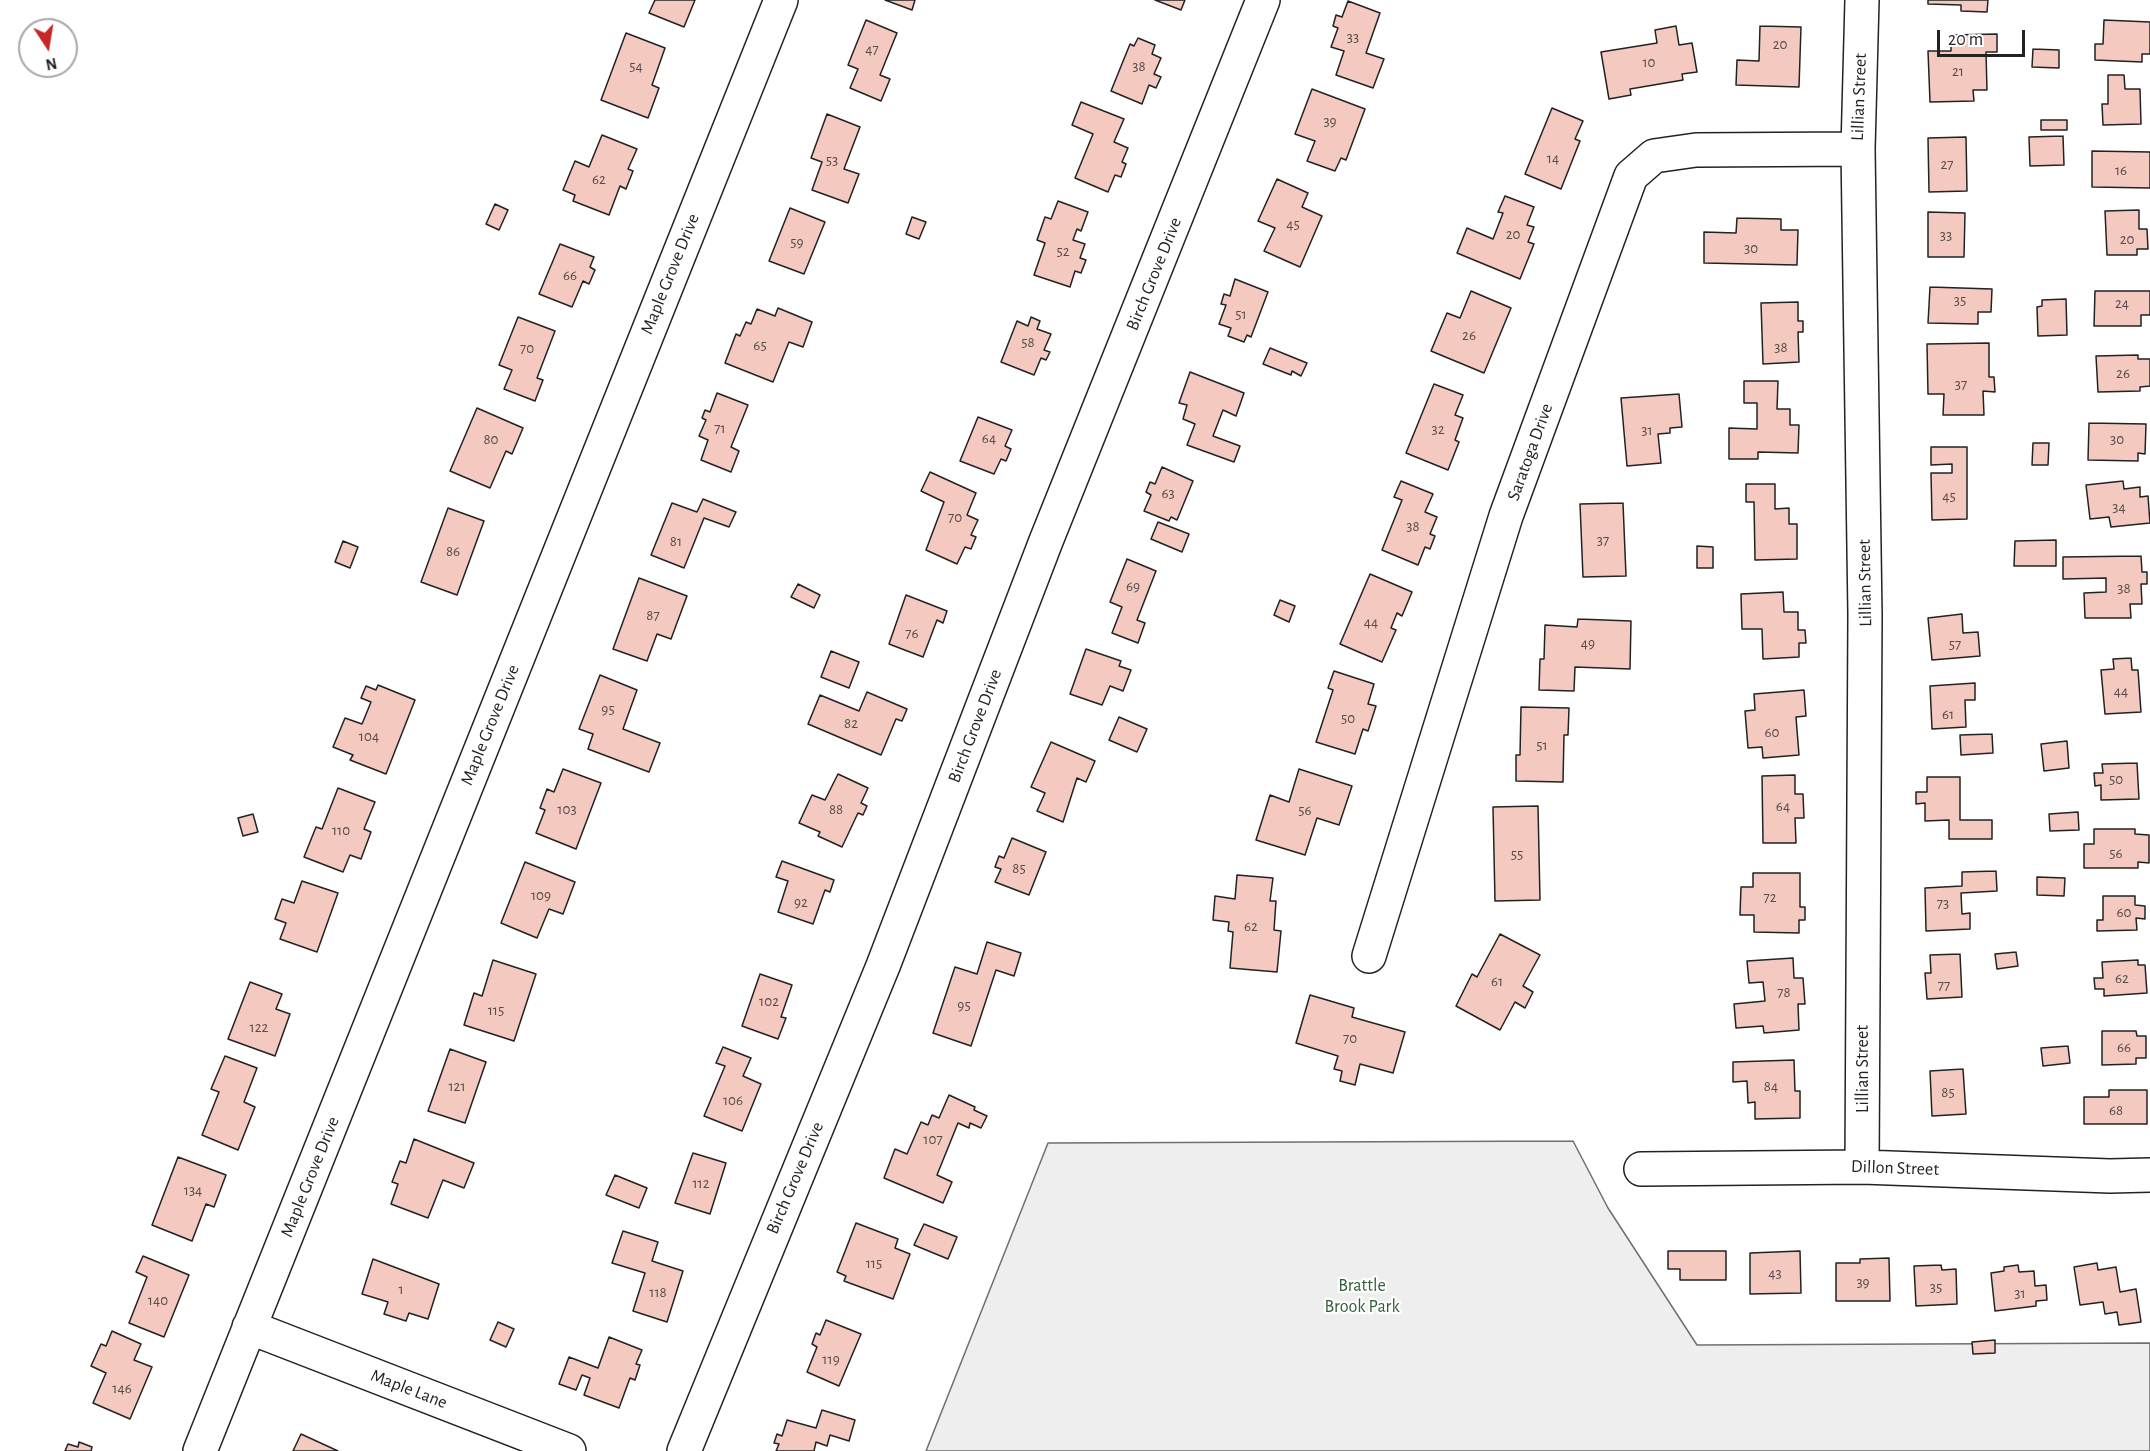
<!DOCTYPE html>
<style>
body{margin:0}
#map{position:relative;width:2150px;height:1451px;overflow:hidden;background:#fff;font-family:"Alegreya Sans",sans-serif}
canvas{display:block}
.north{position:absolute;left:18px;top:18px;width:60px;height:60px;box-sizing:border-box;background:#fff;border:2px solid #a7a7a7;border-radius:50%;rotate:168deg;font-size:16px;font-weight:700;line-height:24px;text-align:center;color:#222}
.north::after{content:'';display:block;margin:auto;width:21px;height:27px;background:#c62828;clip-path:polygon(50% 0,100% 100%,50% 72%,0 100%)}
.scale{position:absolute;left:1937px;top:30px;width:88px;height:27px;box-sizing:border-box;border:3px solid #222;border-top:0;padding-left:8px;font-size:18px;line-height:21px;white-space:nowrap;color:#222;-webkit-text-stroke:4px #fff;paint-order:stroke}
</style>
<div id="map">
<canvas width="2150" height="1451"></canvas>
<div class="north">N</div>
<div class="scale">20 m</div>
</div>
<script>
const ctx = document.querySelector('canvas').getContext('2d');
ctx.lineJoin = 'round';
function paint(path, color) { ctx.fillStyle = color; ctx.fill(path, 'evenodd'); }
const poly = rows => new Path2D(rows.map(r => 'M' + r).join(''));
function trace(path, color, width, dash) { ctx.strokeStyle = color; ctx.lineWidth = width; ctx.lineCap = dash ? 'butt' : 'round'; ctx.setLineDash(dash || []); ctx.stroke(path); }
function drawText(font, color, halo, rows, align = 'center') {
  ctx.font = font + ' "Alegreya Sans",sans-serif'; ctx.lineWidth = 4.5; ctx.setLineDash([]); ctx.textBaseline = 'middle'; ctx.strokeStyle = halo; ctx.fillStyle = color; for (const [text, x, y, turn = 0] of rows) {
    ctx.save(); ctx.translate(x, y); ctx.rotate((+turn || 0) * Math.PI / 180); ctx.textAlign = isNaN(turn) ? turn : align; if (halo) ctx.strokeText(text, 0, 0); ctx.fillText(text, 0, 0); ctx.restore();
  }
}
const green = poly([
 [1573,1141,1608,1208,1697,1345,2150,1343,2150,1451,926,1451,1048,1143,1573,1141]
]);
paint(green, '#eee');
trace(green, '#6f6f6f', 1.5);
const building = poly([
 [655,0,695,0,684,27,649,13,655,0],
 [885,0,915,0,912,10,885,0],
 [1155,0,1185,0,1181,10,1155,0],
 [1928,0,1988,0,1987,12,1961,11,1961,5,1928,4,1928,0],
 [1348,1,1380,13,1366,53,1384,59,1373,88,1336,75,1344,51,1331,47,1338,28,1333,26,1336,15,1342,17,1348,1],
 [866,20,897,33,880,75,890,79,881,101,850,88,858,69,848,65,866,20],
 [2104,20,2150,22,2150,54,2142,54,2142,62,2095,60,2095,44,2103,44,2104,20],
 [1676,26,1679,45,1692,43,1697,72,1682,74,1683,80,1630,89,1631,95,1609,99,1601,52,1657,43,1655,30,1676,26],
 [1760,26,1801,27,1799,87,1736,85,1737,60,1759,61,1760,26],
 [626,33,665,48,652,85,659,88,648,118,601,100,626,33],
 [1997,34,1997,52,1986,52,1987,90,1973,90,1974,101,1930,102,1928,51,1951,51,1951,35,1997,34],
 [1138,38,1155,45,1152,54,1161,58,1154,74,1161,77,1156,88,1149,85,1142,104,1111,91,1130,44,1134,46,1138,38],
 [2033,49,2059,50,2059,68,2032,67,2033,49],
 [2108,75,2124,75,2125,89,2140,89,2141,124,2103,125,2102,104,2108,104,2108,75],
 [1312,89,1365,109,1346,160,1341,158,1335,171,1307,161,1315,141,1295,134,1312,89],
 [1081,102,1124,119,1114,142,1128,148,1122,162,1126,164,1121,177,1115,175,1108,192,1075,178,1093,134,1072,125,1081,102],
 [1552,108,1583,121,1575,139,1580,141,1561,189,1525,174,1552,108],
 [827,114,860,127,844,169,859,174,848,203,812,190,822,162,811,158,827,114],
 [2041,120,2067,120,2067,130,2041,130,2041,120],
 [602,135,637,149,628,169,633,171,626,189,620,186,609,215,573,201,575,195,563,190,575,161,589,167,602,135],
 [2063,136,2064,165,2030,166,2029,137,2063,136],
 [1966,137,1967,191,1929,192,1928,138,1966,137],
 [2092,151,2150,152,2150,188,2092,187,2092,151],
 [1277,179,1308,193,1302,207,1322,216,1300,267,1264,251,1275,228,1258,221,1277,179],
 [1505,196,1534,207,1527,225,1534,227,1528,242,1534,244,1520,279,1457,253,1467,228,1493,239,1503,213,1498,212,1505,196],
 [1058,201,1088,212,1081,231,1077,229,1073,240,1085,244,1080,258,1086,260,1081,273,1075,271,1070,287,1034,275,1045,243,1037,240,1045,217,1051,219,1058,201],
 [495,204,508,210,499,230,486,224,495,204],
 [790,208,825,222,804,274,769,261,790,208],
 [2139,210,2139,229,2147,229,2148,249,2137,249,2137,255,2107,255,2105,211,2139,210],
 [1928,212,1965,213,1964,257,1928,257,1928,212],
 [912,217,926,222,919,239,906,234,912,217],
 [1737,218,1781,219,1781,230,1798,230,1797,265,1704,263,1704,232,1736,233,1737,218],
 [560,244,594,257,590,267,595,270,589,284,583,281,572,307,539,294,560,244],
 [1235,279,1268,292,1251,337,1247,335,1244,342,1228,336,1231,328,1219,324,1226,305,1221,304,1224,294,1230,296,1235,279],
 [1930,287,1992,289,1991,312,1978,312,1978,324,1928,323,1930,287],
 [1471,291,1511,308,1484,373,1431,351,1447,313,1460,318,1471,291],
 [2095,291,2150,291,2150,315,2141,315,2141,326,2094,326,2095,291],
 [2066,299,2067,335,2038,336,2037,307,2042,306,2042,300,2066,299],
 [1798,302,1798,321,1803,321,1803,332,1798,332,1799,362,1763,364,1761,303,1798,302],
 [778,308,812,322,803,347,789,342,773,382,725,363,736,334,740,336,746,322,751,324,757,309,775,316,778,308],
 [518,317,555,331,537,378,543,380,535,401,504,389,512,370,499,365,518,317],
 [1031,317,1040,321,1037,329,1051,334,1044,350,1050,352,1046,360,1041,358,1034,375,1001,362,1017,321,1028,326,1031,317],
 [1989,343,1989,377,1994,377,1995,392,1983,391,1984,415,1943,415,1944,394,1928,394,1927,344,1989,343],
 [1270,348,1307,363,1301,376,1292,371,1291,375,1263,364,1270,348],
 [2138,355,2138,359,2150,359,2150,386,2140,387,2140,391,2098,392,2096,356,2138,355],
 [1190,372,1244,393,1236,416,1223,410,1213,436,1240,446,1234,462,1187,445,1195,424,1183,419,1187,405,1179,403,1190,372],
 [1744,381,1778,381,1777,409,1790,409,1790,425,1799,425,1798,453,1758,452,1758,459,1729,459,1729,428,1757,429,1757,403,1744,403,1744,381],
 [1434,384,1463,395,1455,415,1463,418,1455,440,1459,442,1448,470,1406,453,1434,384],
 [717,393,748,405,731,447,739,451,731,472,701,460,708,440,699,436,706,420,702,418,705,410,710,412,717,393],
 [1679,394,1682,427,1670,428,1670,433,1658,434,1661,463,1627,466,1621,398,1679,394],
 [477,408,523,428,512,454,506,451,490,488,450,471,477,408],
 [978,417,1012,430,1005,446,1011,449,1006,461,1001,459,994,474,960,461,978,417],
 [2089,423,2146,424,2145,454,2138,453,2138,461,2088,460,2089,423],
 [2033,443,2049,443,2048,465,2032,465,2033,443],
 [1931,447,1967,447,1967,519,1932,520,1931,473,1952,473,1952,464,1931,465,1931,447],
 [1162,467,1193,481,1177,520,1171,517,1169,521,1144,511,1151,495,1146,492,1150,482,1155,484,1162,467],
 [930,472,976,493,967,515,978,520,971,535,976,537,971,549,965,547,957,564,926,550,944,502,921,491,930,472],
 [1401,481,1433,494,1425,512,1437,517,1430,534,1435,536,1430,549,1425,547,1418,565,1382,550,1402,500,1394,497,1401,481],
 [2123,481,2124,489,2140,487,2140,497,2148,496,2150,523,2111,527,2109,517,2090,519,2086,485,2123,481],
 [1746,484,1775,484,1775,509,1789,508,1789,524,1797,524,1797,559,1755,560,1754,502,1746,502,1746,484],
 [703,499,736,512,729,527,704,518,684,568,651,555,672,503,697,512,703,499],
 [1623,503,1626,576,1583,577,1580,504,1623,503],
 [448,508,484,521,457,595,421,582,448,508],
 [1158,522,1189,534,1182,552,1151,539,1158,522],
 [2056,540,2056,566,2014,566,2015,541,2056,540],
 [343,541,358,547,350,568,335,562,343,541],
 [1697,546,1713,547,1713,568,1697,568,1697,546],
 [2141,556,2142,572,2147,572,2147,584,2141,584,2142,604,2130,604,2131,618,2085,618,2084,593,2106,592,2106,578,2063,579,2063,557,2141,556],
 [1127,559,1156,571,1137,620,1145,623,1138,643,1112,633,1122,607,1110,602,1127,559],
 [1370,574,1412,592,1402,616,1397,613,1391,628,1396,630,1382,662,1340,644,1370,574],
 [639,578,687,596,671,639,657,634,647,661,613,649,639,578],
 [798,584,820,595,814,608,791,597,798,584],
 [1783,592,1784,612,1798,612,1798,630,1805,630,1806,643,1799,643,1799,657,1763,659,1762,629,1742,629,1741,594,1783,592],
 [906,595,947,611,943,623,937,620,923,657,889,644,906,595],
 [1280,600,1295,606,1289,622,1274,615,1280,600],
 [1962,614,1963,633,1978,632,1980,656,1932,660,1928,618,1962,614],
 [1578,619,1631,621,1630,669,1575,667,1574,691,1539,690,1540,659,1544,659,1545,625,1577,627,1578,619],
 [1086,649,1121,661,1119,666,1131,670,1123,691,1110,686,1102,705,1070,694,1086,649],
 [831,651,859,662,849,688,821,677,831,651],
 [2131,658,2132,670,2138,670,2141,712,2105,714,2101,670,2114,669,2113,659,2131,658],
 [1334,671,1374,684,1368,704,1376,706,1368,731,1363,729,1355,754,1316,742,1333,690,1328,688,1334,671],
 [600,675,637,690,623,729,660,743,649,772,588,749,593,734,579,729,600,675],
 [1975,683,1975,700,1965,700,1966,727,1932,729,1930,686,1975,683],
 [378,685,415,700,386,774,350,760,353,755,333,747,345,718,362,724,371,702,361,698,366,686,376,690,378,685],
 [1804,690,1806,716,1796,717,1799,755,1763,758,1762,747,1748,748,1745,711,1755,710,1754,694,1804,690],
 [867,692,907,709,902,721,896,719,881,755,808,724,820,695,859,711,867,692],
 [1521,707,1569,708,1568,735,1564,735,1563,782,1516,781,1516,755,1520,755,1521,707],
 [1119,717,1147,729,1137,752,1109,740,1119,717],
 [1992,734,1993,753,1961,755,1960,735,1992,734],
 [2067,741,2069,768,2044,771,2041,744,2067,741],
 [1051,742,1095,761,1086,782,1077,778,1063,822,1037,811,1045,793,1031,787,1051,742],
 [2137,763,2139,799,2101,800,2101,785,2095,786,2094,773,2103,773,2102,764,2137,763],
 [563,769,601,783,576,849,536,833,545,810,540,808,547,789,554,792,563,769],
 [1299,769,1352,786,1339,825,1317,818,1305,855,1256,840,1270,795,1289,802,1299,769],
 [838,774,868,788,861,803,867,806,863,815,858,813,842,847,818,836,820,832,799,823,812,795,825,800,838,774],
 [1795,775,1795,794,1803,794,1804,818,1795,818,1796,843,1763,843,1762,776,1795,775],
 [1927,777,1960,777,1960,820,1992,820,1992,839,1949,839,1949,820,1925,821,1925,803,1916,804,1916,792,1927,792,1927,777],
 [338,788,375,802,364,829,371,832,361,859,350,855,343,872,304,857,316,827,322,829,338,788],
 [1538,806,1540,900,1495,901,1493,807,1538,806],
 [2078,812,2079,830,2050,831,2049,814,2078,812],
 [253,814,258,832,243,836,238,818,253,814],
 [2094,829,2135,829,2135,834,2149,835,2149,863,2138,862,2138,868,2084,868,2084,844,2094,844,2094,829],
 [1012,838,1046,852,1029,895,995,882,1001,869,995,867,999,856,1004,858,1012,838],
 [782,861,834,880,830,892,825,890,813,924,778,912,788,881,776,877,782,861],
 [525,862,575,882,563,914,549,909,537,938,501,923,525,862],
 [1996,871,1997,891,1961,893,1962,914,1970,913,1970,929,1926,931,1925,888,1962,886,1962,872,1996,871],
 [1753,873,1800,873,1800,907,1805,907,1805,920,1799,920,1799,933,1754,932,1754,915,1740,915,1741,887,1753,887,1753,873],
 [1237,875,1273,878,1270,901,1276,901,1274,930,1281,931,1277,972,1230,968,1233,932,1228,931,1229,922,1213,920,1215,896,1235,899,1237,875],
 [2037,877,2065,878,2064,896,2037,895,2037,877],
 [302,881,338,893,317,952,280,939,286,923,275,919,282,899,294,903,302,881],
 [2103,896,2135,896,2135,905,2145,906,2145,919,2136,918,2137,930,2097,931,2097,920,2103,920,2103,896],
 [1500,934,1540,955,1523,986,1533,992,1525,1008,1515,1002,1500,1030,1456,1006,1472,974,1477,977,1500,934],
 [987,942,1021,953,1014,976,996,970,971,1046,933,1033,955,967,977,974,987,942],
 [2016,952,2018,966,1997,969,1995,954,2016,952],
 [1960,954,1962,997,1927,999,1925,973,1931,973,1930,955,1960,954],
 [1793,958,1794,978,1803,978,1805,1004,1798,1004,1799,1030,1764,1033,1763,1026,1736,1028,1734,1004,1765,1001,1763,982,1749,983,1747,961,1793,958],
 [493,960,536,974,514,1041,464,1025,474,993,482,996,493,960],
 [2138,960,2138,965,2145,965,2147,993,2104,996,2104,989,2095,989,2094,978,2103,978,2102,962,2138,960],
 [760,974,792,985,781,1017,786,1018,778,1039,742,1026,760,974],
 [250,982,282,994,276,1009,290,1014,275,1056,228,1039,250,982],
 [1310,995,1354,1008,1352,1017,1405,1032,1393,1073,1360,1064,1355,1085,1340,1081,1342,1071,1334,1069,1338,1056,1296,1043,1310,995],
 [2102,1031,2136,1031,2137,1036,2146,1036,2146,1058,2136,1058,2136,1064,2102,1065,2102,1031],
 [2068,1046,2070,1063,2043,1066,2041,1048,2068,1046],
 [723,1047,751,1058,743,1076,761,1084,742,1131,704,1116,725,1066,716,1063,723,1047],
 [450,1049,486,1062,465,1123,428,1111,450,1049],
 [225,1056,257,1068,244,1102,255,1107,238,1150,202,1135,219,1092,211,1089,225,1056],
 [1794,1060,1795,1091,1800,1091,1800,1118,1755,1119,1755,1102,1748,1103,1747,1081,1733,1082,1733,1062,1794,1060],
 [1963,1069,1966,1114,1932,1116,1930,1071,1963,1069],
 [2109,1090,2147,1090,2147,1124,2084,1124,2084,1097,2109,1097,2109,1090],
 [949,1095,975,1107,974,1110,987,1116,981,1128,970,1123,969,1128,958,1123,937,1175,952,1182,943,1203,884,1178,895,1149,907,1154,921,1122,928,1125,932,1115,939,1118,949,1095],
 [414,1139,474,1163,464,1188,443,1180,428,1218,391,1204,398,1184,392,1182,400,1161,406,1163,414,1139],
 [693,1153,726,1163,710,1214,675,1203,693,1153],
 [178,1157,226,1175,214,1207,206,1204,192,1241,152,1225,178,1157],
 [615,1175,647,1188,639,1208,606,1195,615,1175],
 [856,1223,898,1239,895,1248,910,1254,893,1299,844,1281,846,1276,837,1272,856,1223],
 [924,1224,957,1237,948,1259,914,1245,924,1224],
 [623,1231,658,1242,652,1261,683,1271,667,1322,633,1311,645,1273,612,1263,623,1231],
 [1668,1251,1726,1251,1726,1280,1680,1280,1680,1269,1668,1269,1668,1251],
 [1800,1251,1801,1293,1750,1294,1750,1253,1800,1251],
 [143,1256,189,1275,164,1337,129,1323,147,1277,136,1272,143,1256],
 [1889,1258,1890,1301,1836,1301,1836,1263,1860,1263,1860,1259,1889,1258],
 [373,1259,439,1284,428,1319,409,1313,406,1321,384,1314,388,1302,362,1294,373,1259],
 [2097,1263,2098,1270,2116,1267,2120,1292,2136,1289,2141,1322,2119,1325,2117,1312,2105,1314,2103,1302,2080,1305,2074,1267,2097,1263],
 [1941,1265,1942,1270,1956,1269,1957,1304,1916,1306,1914,1266,1941,1265],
 [2018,1265,2019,1272,2034,1271,2035,1286,2046,1285,2047,1300,2036,1301,2036,1306,1995,1311,1991,1273,2004,1271,2004,1267,2018,1265],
 [826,1320,861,1334,839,1386,807,1372,817,1347,812,1344,816,1333,820,1335,826,1320],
 [498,1322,514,1329,506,1347,490,1340,498,1322],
 [112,1331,141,1344,134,1360,152,1367,130,1419,93,1403,106,1373,91,1366,101,1344,106,1346,112,1331],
 [609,1337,642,1350,636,1364,640,1365,635,1380,630,1378,619,1408,584,1395,590,1378,582,1375,576,1390,559,1384,569,1357,598,1368,609,1337],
 [1995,1340,1995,1353,1973,1354,1972,1342,1995,1340],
 [822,1410,855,1420,849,1441,830,1435,827,1446,816,1442,814,1451,776,1451,779,1444,774,1443,777,1434,782,1436,787,1420,816,1428,822,1410],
 [301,1434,338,1451,293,1451,301,1434],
 [79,1442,92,1447,91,1451,65,1451,68,1444,78,1447,79,1442]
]);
paint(building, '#f3c9c0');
trace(building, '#222', 1.5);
const minor = poly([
 [1369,956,1506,516,1631,176,1654,156,1696,150,1858,149],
 [1862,1167,1865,615,1858,149,1862,0],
 [1641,1169,1862,1167,2110,1176,2150,1175],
 [249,1327,569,1451],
 [200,1451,781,0],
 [684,1451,883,966,1046,541,1263,0]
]);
trace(minor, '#222', 36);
trace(minor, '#fff', 33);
drawText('15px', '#564c4a', null, [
 ["33",1353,37],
 ["20",1780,44],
 ["47",872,49],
 ["10",1649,62],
 ["54",636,66],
 ["38",1139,66],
 ["21",1958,71],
 ["39",1330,121],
 ["14",1553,158],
 ["53",832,160],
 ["27",1947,164],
 ["16",2121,170],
 ["62",599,179],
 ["45",1293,224],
 ["20",1513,234],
 ["33",1946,235],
 ["20",2127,239],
 ["59",797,242],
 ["30",1751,248],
 ["52",1063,251],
 ["66",570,275],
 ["35",1960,300],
 ["24",2122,303],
 ["51",1241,314],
 ["26",1469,335],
 ["58",1028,342],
 ["65",760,345],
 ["38",1781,347],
 ["70",527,348],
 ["26",2123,373],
 ["37",1961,384],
 ["71",720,428],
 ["32",1438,429],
 ["31",1647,430],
 ["64",989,438],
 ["80",491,439],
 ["30",2117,439],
 ["63",1168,493],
 ["45",1949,496],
 ["34",2119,507],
 ["70",955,517],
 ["38",1413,526],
 ["37",1603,540],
 ["81",676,541],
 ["86",453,551],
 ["69",1133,586],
 ["38",2124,588],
 ["87",653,615],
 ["44",1371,622],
 ["76",912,633],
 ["49",1588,643],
 ["57",1955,644],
 ["44",2121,691],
 ["95",608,709],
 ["61",1948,714],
 ["50",1348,718],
 ["82",851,723],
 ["60",1772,732],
 ["104",369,736],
 ["51",1542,745],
 ["50",2116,779],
 ["64",1783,806],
 ["103",567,809],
 ["88",836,809],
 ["56",1305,810],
 ["110",341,830],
 ["56",2116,853],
 ["55",1517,854],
 ["85",1019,868],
 ["109",541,895],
 ["72",1770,897],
 ["92",801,902],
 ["73",1943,903],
 ["60",2124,912],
 ["62",1251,926],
 ["62",2122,978],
 ["61",1497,981],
 ["77",1944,985],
 ["78",1784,992],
 ["102",769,1001],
 ["95",964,1005],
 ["115",496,1010],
 ["122",259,1027],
 ["70",1350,1038],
 ["66",2124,1047],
 ["121",457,1086],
 ["84",1771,1086],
 ["85",1948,1092],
 ["106",733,1100],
 ["68",2116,1110],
 ["107",933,1139],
 ["112",701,1183],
 ["134",193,1190],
 ["115",874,1263],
 ["43",1775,1273],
 ["39",1863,1282],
 ["35",1936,1287],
 ["1",401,1289],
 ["118",658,1292],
 ["31",2020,1293],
 ["140",158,1300],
 ["119",831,1359],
 ["146",122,1388]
]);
drawText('18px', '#222', '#fff', [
 ["Lillian Street",1859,97,-88],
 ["Maple Grove Drive",670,274,-68],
 ["Birch Grove Drive",1154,274,-68],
 ["Saratoga Drive",1530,452,-70],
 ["Lillian Street",1865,583,-91],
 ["Maple Grove Drive",490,725,-68],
 ["Birch Grove Drive",975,726,-69],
 ["Lillian Street",1863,1069,-90],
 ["Dillon Street",1895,1168,2],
 ["Maple Grove Drive",310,1177,-68],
 ["Birch Grove Drive",795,1178,-67],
 ["Maple Lane",409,1389,21]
]);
drawText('18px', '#2f5e38', '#fff', [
 ["Brattle",1362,1286],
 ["Brook Park",1362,1307]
]);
</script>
